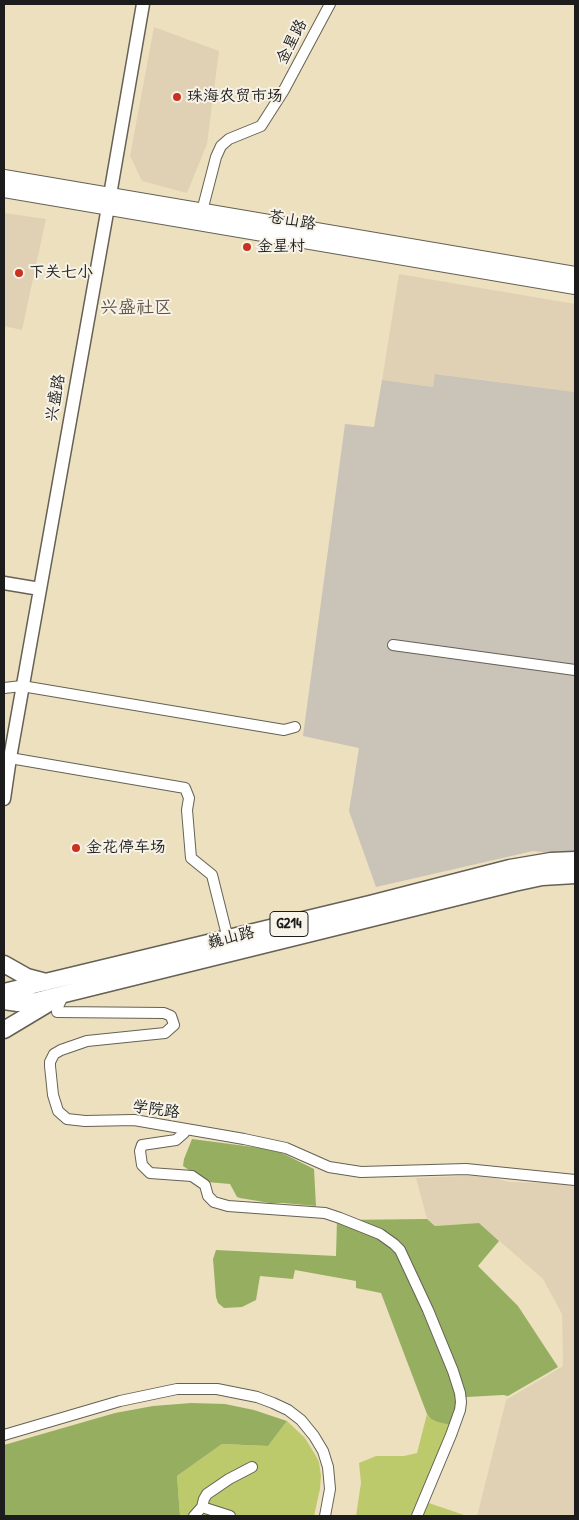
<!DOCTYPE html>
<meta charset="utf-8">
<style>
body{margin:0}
#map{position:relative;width:579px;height:1520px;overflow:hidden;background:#ede0bf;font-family:"Patrick Hand",sans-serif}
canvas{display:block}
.frame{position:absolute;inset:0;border:5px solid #1c1c1c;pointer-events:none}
</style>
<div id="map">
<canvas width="579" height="1520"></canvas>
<div class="frame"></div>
</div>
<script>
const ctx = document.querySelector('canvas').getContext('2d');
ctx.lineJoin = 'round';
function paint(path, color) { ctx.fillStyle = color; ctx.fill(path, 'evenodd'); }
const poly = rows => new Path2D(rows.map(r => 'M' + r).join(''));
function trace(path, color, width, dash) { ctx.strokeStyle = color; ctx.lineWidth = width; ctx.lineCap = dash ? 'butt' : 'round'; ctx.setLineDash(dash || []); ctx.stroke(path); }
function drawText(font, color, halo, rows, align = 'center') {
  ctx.font = font + ' "Patrick Hand","LXGW WenKai TC",sans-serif'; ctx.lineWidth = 4; ctx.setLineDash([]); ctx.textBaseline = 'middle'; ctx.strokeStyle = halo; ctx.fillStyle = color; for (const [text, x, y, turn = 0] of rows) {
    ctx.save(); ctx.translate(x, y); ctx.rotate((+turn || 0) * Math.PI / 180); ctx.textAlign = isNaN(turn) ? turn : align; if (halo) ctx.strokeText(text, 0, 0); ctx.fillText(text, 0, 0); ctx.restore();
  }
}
paint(poly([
 [154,27,219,51,207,144,187,193,142,181,130,156],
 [4,213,46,219,22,330,4,326],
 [399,274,575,304,575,392,436,374,433,387,382,380],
 [483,1175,509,1182,575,1184,575,1516,477,1516,506,1400,563,1366,562,1314,543,1279,479,1223,435,1226,427,1219,416,1178]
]), '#e1d1b4');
paint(poly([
 [435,374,575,392,575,855,533,851,376,887,349,811,359,748,303,736,345,424,374,427,382,380,433,387]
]), '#c9c3b8');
paint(poly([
 [427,1414,431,1419,451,1425,420,1500,467,1516,356,1516,361,1483,359,1463,376,1456,404,1456,417,1453],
 [287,1421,305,1438,316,1456,319,1462,321,1476,320,1489,314,1516,180,1516,177,1476,222,1444,268,1446]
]), '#bdca6c');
paint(poly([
 [192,1139,276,1150,314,1169,316,1206,283,1203,270,1203,240,1198,237,1197,230,1184,207,1182,183,1166,184,1159],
 [427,1219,435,1226,479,1223,499,1241,478,1266,518,1306,558,1367,508,1396,503,1395,467,1397,457,1403,451,1425,438,1422,431,1419,427,1414,381,1293,356,1288,356,1281,295,1270,293,1279,260,1276,256,1300,242,1307,224,1308,218,1303,216,1297,213,1259,216,1250,336,1256,337,1220],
 [191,1403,225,1404,254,1410,287,1421,268,1446,222,1444,177,1476,180,1516,4,1516,4,1445,115,1413,153,1406]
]), '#96ae60');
const minor = poly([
 [202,211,216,157,221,146,229,139,261,126,284,90,330,4],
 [393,645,575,670],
 [4,688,22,686,284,730,295,727],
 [10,758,185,788,189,798,187,810,191,858,212,875,228,939],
 [64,994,57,1009,57,1012,164,1013,171,1016,174,1025,165,1033,87,1041,61,1050,54,1054,50,1062,50,1066,53,1095,58,1111,67,1119,85,1121,134,1120,244,1139,286,1148,329,1167,361,1172,466,1169,575,1180],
 [186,1129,184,1133,176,1140,142,1145,140,1151,142,1165,150,1173,192,1176,205,1185,208,1196,214,1202,228,1206,325,1213,340,1218,380,1234,394,1244,400,1250,428,1310,453,1371,460,1393,461,1402,460,1410,451,1435,417,1516],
 [4,1435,120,1401,177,1389,217,1389,257,1397,273,1403,288,1410,301,1420,314,1436,323,1451,328,1467,330,1489,325,1516],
 [202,1507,230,1516],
 [194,1516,202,1507,204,1499,207,1494,229,1479,252,1467]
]);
const tertiary = poly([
 [110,195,143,4],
 [4,583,40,589],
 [4,799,10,758,108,207]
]);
const secondary = poly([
 [4,177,575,274],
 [4,190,575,287]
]);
const trunk = poly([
 [4,964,27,977,46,982],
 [4,992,370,904,510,868,551,861,575,860],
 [4,1001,18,1003,36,1001,514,883,542,877,575,875],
 [4,1030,49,1003]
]);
trace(minor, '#656155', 12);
trace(tertiary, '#656155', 15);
trace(secondary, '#656155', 16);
trace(trunk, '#656155', 19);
trace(minor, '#fff', 10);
trace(tertiary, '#fff', 12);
trace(secondary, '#fff', 14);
trace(trunk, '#fff', 16);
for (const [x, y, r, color] of [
 [177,97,5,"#c8321e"],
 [247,247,5,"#c8321e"],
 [19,273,5,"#c8321e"],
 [76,848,5,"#c8321e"]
]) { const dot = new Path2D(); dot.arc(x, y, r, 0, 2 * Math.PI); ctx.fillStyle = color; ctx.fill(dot); trace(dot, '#f7f3e8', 2); }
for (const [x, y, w] of [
 [289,924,38]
]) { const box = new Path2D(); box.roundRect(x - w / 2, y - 12.5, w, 25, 4); ctx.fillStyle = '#f7f3e8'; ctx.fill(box); trace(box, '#1c1c1c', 1); }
drawText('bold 15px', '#1c1c1c', null, [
 ["G214",289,924]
]);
drawText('16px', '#1c1c1c', '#f7f3e8', [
 ["金星路",292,42,-63],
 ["苍山路",292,221,10],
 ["兴盛路",56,398,-80],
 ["巍山路",231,938,-14],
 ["学院路",156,1110,8]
]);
drawText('16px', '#1c1c1c', '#f7f3e8', [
 ["珠海农贸市场",187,97],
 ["金星村",257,247],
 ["下关七小",29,273],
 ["金花停车场",86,848]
], 'left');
drawText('18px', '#625344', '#f7f3e8', [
 ["兴盛社区",136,308]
]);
</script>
